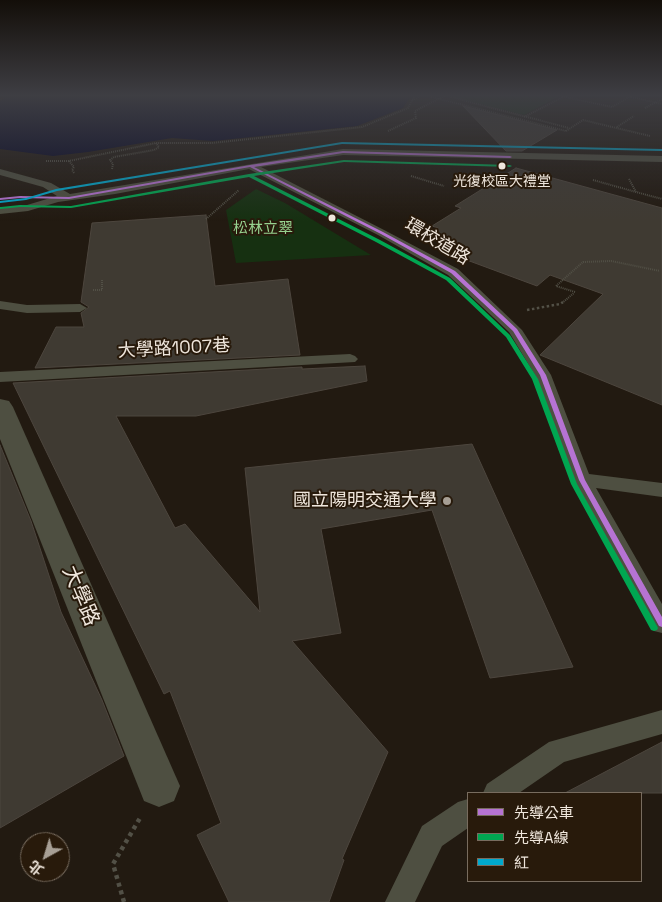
<!DOCTYPE html>
<meta charset="utf-8">
<style>
body{margin:0}
#map{position:relative;width:662px;height:902px;overflow:hidden;background:#221a11;font-family:"Space Grotesk","Noto Sans TC",sans-serif}
canvas{display:block}
.legend{position:absolute;left:467px;top:792px;width:175px;height:90px;box-sizing:border-box;background:#281a0b;border:1px solid #786c5f;margin:0;padding:6px 9px;list-style:none;font-size:15px;color:#efe6dc}
.legend li{display:flex;align-items:center;gap:10px;height:25px}
.legend b{width:25px;border:1px solid #786c5f}
.north{position:absolute;left:20px;top:832px;width:50px;height:50px;box-sizing:border-box;background:#281a0b;border:1px solid #786c5f;border-radius:50%;rotate:219deg;font-size:14px;font-weight:700;line-height:20px;text-align:center;color:#efe6dc}
.north::after{content:'';display:block;margin:auto;width:18px;height:22px;background:#a79f95;clip-path:polygon(50% 0,100% 100%,50% 72%,0 100%)}
</style>
<div id="map">
<canvas width="662" height="902"></canvas>
<ul class="legend">
<li><b style="height:6px;background:#b673d3"></b>先導公車</li>
<li><b style="height:6px;background:#00a651"></b>先導A線</li>
<li><b style="height:6px;background:#00a9ce"></b>紅</li>
</ul>
<div class="north">北</div>
</div>
<script>
const ctx = document.querySelector('canvas').getContext('2d');
ctx.lineJoin = 'round';
function paint(path, color) { ctx.fillStyle = color; ctx.fill(path, 'evenodd'); }
const poly = rows => new Path2D(rows.map(r => 'M' + r).join(''));
function trace(path, color, width, dash) { ctx.strokeStyle = color; ctx.lineWidth = width; ctx.lineCap = dash ? 'butt' : 'round'; ctx.setLineDash(dash || []); ctx.stroke(path); }
function drawText(font, color, halo, rows, align = 'center') {
  ctx.font = font + ' "Space Grotesk","Noto Sans TC",sans-serif'; ctx.lineWidth = 4; ctx.setLineDash([]); ctx.textBaseline = 'middle'; ctx.strokeStyle = halo; ctx.fillStyle = color; for (const [text, x, y, turn = 0] of rows) {
    ctx.save(); ctx.translate(x, y); ctx.rotate((+turn || 0) * Math.PI / 180); ctx.textAlign = isNaN(turn) ? turn : align; if (halo) ctx.strokeText(text, 0, 0); ctx.fillText(text, 0, 0); ctx.restore();
  }
}
paint(poly([
 [450,95,550,95,558,97,524,115,449,96],
 [256,189,285,203,371,255,236,263,226,210]
]), '#163011');
paint(poly([
 [11,95,407,95,410,97,403,108,357,126,213,141,172,138,88,152,53,156,0,149,0,101]
]), '#030425');
const building = poly([
 [463,106,557,130,522,151,506,151,463,106],
 [516,168,662,208,662,405,540,355,603,294,550,275,537,286,456,256,463,251,440,243,448,238,432,232,438,228,432,226,461,208,455,206,516,168],
 [206,215,215,286,288,279,300,355,35,368,56,327,84,327,81,313,89,307,81,302,92,223,206,215],
 [365,366,367,381,196,416,116,416,175,528,185,524,260,612,245,468,472,444,573,667,490,678,432,510,321,529,341,633,292,641,388,752,342,859,344,860,329,902,229,902,197,835,221,823,170,691,164,694,13,383,302,367,302,369,365,366],
 [0,445,31,521,61,612,102,700,124,756,0,828,0,445],
 [662,742,662,793,565,793,662,742]
]);
paint(building, '#3f3a32');
trace(building, '#4d463e', 1);
trace(poly([
 [443,95,569,128],
 [556,95,612,107,633,95],
 [631,97,662,104],
 [412,100,424,95,566,131],
 [645,108,662,99],
 [524,117,563,97],
 [617,127,634,116],
 [388,131,416,118,415,111,446,95],
 [566,131,583,120,650,136],
 [46,161,69,161,156,143,212,143,362,127,408,108,414,96,412,95],
 [69,161,74,167,72,170,74,173],
 [112,169,113,164,110,160,114,157,154,150,159,147,156,143],
 [411,176,444,186],
 [629,179,636,192,662,199],
 [593,180,636,192],
 [206,219,239,190],
 [93,290,102,290,102,280],
 [575,292,556,286,583,262,611,261,660,271],
 [562,303,574,293]
]), '#525046', 2, [1, 1]);
trace(poly([
 [527,310,560,304,563,302]
]), '#525046', 2.5, [2.5, 2.5]);
trace(poly([
 [124,902,113,864,140,818]
]), '#525046', 4.5, [4, 4]);
paint(poly([
 [343,149,662,156,662,162,343,155,261,167,386,231,458,269,522,330,551,375,589,474,662,483,662,497,596,488,662,604,662,633,654,631,573,480,535,375,509,332,448,275,378,235,249,169,115,194,58,202,28,211,0,214,0,208,27,205,57,196,43,187,0,175,0,169,51,183,70,194,343,149],
 [0,301,27,305,80,304,87,308,80,312,27,313,0,309,0,301],
 [350,354,355,356,358,359,355,362,0,382,0,372,350,354],
 [662,710,662,734,564,762,519,793,483,793,487,784,549,742,662,710],
 [468,799,468,828,442,846,415,902,385,902,422,826,458,802,468,799]
]), '#4e4f41');
paint(poly([
 [0,399,9,401,13,407,180,786,174,801,159,807,144,801,0,439,0,399]
]), '#4e4f41');
paint(poly([
 [343,151,510,156,512,157,510,158,343,153,254,167,383,232,455,271,517,329,546,375,585,480,662,617,662,627,659,626,579,480,540,375,513,331,451,273,381,234,250,167,69,199,20,198,0,200,0,198,20,196,69,197,250,165,343,151]
]), '#b673d3');
paint(poly([
 [344,160,510,165,512,166,510,167,344,162,254,176,380,240,450,278,510,335,538,379,577,484,657,626,658,628,657,630,654,631,651,630,571,484,532,379,506,337,446,280,376,242,249,177,71,208,20,207,0,209,0,207,1,207,20,205,71,206,249,174,344,160]
]), '#00a651');
paint(poly([
 [342,142,662,149,662,151,342,144,57,191,26,200,0,203,0,201,26,198,56,189,342,142]
]), '#00a9ce');
const sky = ctx.createLinearGradient(0, 0, 0, 221);
sky.addColorStop(0, '#130e09');
sky.addColorStop(0.43, '#3e3e43');
sky.addColorStop(1, '#3e3e4300');
ctx.fillStyle = sky;
ctx.fillRect(0, 0, 662, 221);
for (const [x, y, r, color] of [
 [502,166,4.5,"#efe6dc"],
 [332,218,4.5,"#efe6dc"],
 [447,501,5,"#a79f95"]
]) { const dot = new Path2D(); dot.arc(x, y, r, 0, 2 * Math.PI); ctx.fillStyle = color; ctx.fill(dot); trace(dot, '#281a0b', 2); }
drawText('14px', '#efe6dc', '#281a0b', [
 ["光復校區大禮堂",502,182]
]);
drawText('15px', '#96d28f', '#281a0b', [
 ["松林立翠",263,229]
]);
drawText('18px', '#efe6dc', '#281a0b', [
 ["環校道路",437,242,31],
 ["大學路1007巷",174,349,-3]
]);
drawText('18px', '#efe6dc', '#281a0b', [
 ["國立陽明交通大學",437,501]
], 'right');
drawText('21px', '#efe6dc', '#281a0b', [
 ["大學路",80,596,67]
]);
</script>
